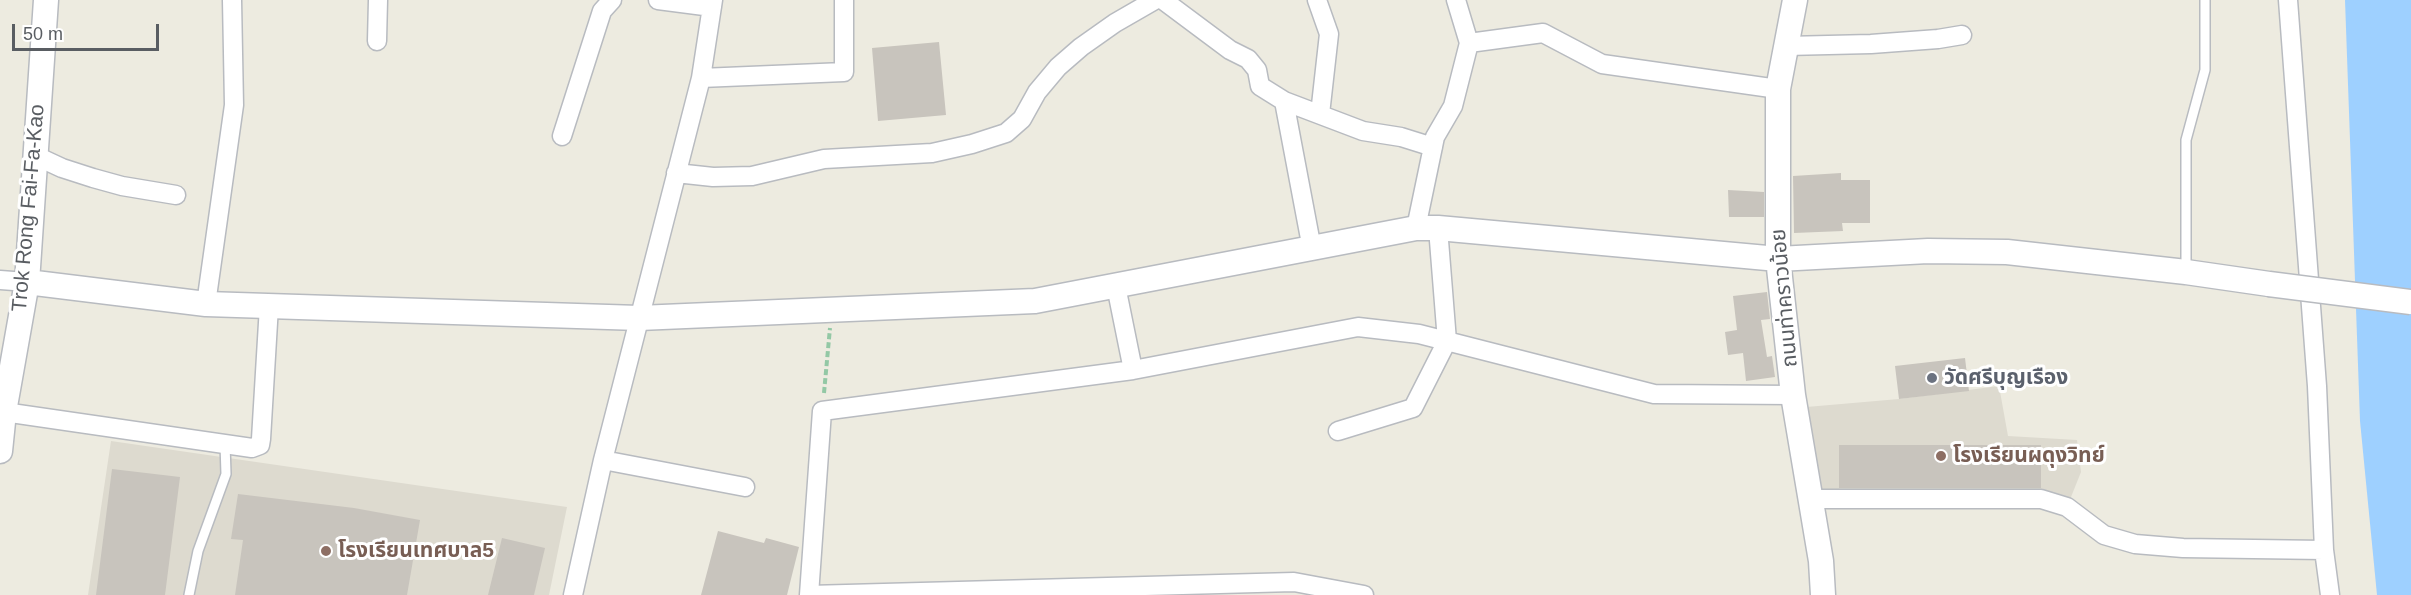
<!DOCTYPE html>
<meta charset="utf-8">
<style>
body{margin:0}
#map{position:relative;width:2411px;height:595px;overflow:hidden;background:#edebe0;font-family:Helvetica,sans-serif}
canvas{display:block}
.scale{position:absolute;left:12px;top:24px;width:147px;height:27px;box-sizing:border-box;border:3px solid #595d62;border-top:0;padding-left:8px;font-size:18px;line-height:21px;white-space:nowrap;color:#595d62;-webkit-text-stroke:4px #fff;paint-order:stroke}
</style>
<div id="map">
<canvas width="2411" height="595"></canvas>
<div class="scale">50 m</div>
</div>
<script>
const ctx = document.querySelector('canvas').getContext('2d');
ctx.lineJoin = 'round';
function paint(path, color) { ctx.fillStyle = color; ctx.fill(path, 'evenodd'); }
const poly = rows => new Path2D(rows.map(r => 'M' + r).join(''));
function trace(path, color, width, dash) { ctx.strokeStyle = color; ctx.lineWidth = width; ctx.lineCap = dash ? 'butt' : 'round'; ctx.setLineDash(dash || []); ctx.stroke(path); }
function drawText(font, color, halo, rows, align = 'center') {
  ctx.font = font + ' Helvetica,"Noto Sans Thai",sans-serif'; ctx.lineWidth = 6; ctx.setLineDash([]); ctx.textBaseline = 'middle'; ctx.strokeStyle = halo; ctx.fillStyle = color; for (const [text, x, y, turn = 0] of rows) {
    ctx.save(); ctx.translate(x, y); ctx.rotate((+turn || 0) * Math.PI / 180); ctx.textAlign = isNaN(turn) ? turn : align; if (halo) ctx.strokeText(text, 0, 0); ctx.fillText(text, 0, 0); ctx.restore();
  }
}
paint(poly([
 [1999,386,2008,436,2077,440,2081,472,2067,507,1809,499,1795,408,1899,399],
 [111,441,567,507,549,595,88,595]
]), '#dddacf');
paint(poly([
 [2345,0,2411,0,2411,595,2377,595,2360,421]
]), '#9ed0ff');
paint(poly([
 [939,42,946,115,878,121,872,48],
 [1841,173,1841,180,1870,180,1870,223,1842,223,1843,231,1794,233,1793,176],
 [1728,190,1764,192,1764,217,1729,217],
 [1767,292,1770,319,1761,320,1767,357,1772,356,1775,377,1746,381,1743,353,1728,355,1725,332,1737,330,1733,296],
 [1965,358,1969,391,1899,399,1895,366],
 [1839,445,2041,445,2041,488,1839,488],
 [112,469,180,477,165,595,96,595],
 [238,494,354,508,420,520,407,595,235,595,243,540,231,539],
 [718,531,764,543,766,538,799,547,787,595,701,595],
 [502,538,545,548,534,595,488,595]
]), '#c8c4bd');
const service = poly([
 [2186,270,2186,140,2205,70,2205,0],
 [189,595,198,551,226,474,225,444]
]);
const minor = poly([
 [658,0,712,7],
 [1163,0,1230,50,1248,59,1257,70,1260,86,1284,101,1363,131,1401,137,1433,147],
 [1317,0,1329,34,1320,114],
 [2288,0,2317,386,2324,550,2330,595],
 [377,41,378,0],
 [1469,43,1543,33,1602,64,1778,89],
 [1786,46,1871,44,1938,39,1962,35],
 [701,78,844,72,844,0],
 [1284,101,1312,249],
 [562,136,602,11,612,0],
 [34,155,62,168,93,178,122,186,176,195],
 [676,173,713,177,752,176,824,159,932,153,972,144,1006,133,1022,119,1037,92,1058,67,1081,47,1115,23,1155,0],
 [1416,228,1435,137,1453,106,1469,43,1456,0],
 [0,280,27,282],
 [1116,286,1133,370],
 [206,304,234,105,232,0],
 [4,412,252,448,260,445,261,439,269,306],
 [1338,431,1413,408,1447,341,1438,228],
 [603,460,745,487],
 [1809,499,2041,499,2067,507,2104,535,2135,544,2183,548,2324,550],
 [573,595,603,460,701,78,713,0],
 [809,595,822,411,1133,370,1358,327,1419,334,1654,394,1793,395],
 [809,595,1294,582,1364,595]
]);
const tertiary = poly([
 [1795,0,1778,89,1778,259,1793,395,1821,561,1823,595],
 [27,282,206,304,639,318,1035,301,1416,228,1438,228,1778,259,1928,251,2007,252,2186,272,2269,284],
 [0,451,4,412,27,282,46,0]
]);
trace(service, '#b8bbc0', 12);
trace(minor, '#b8bbc0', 21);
trace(tertiary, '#b8bbc0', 27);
trace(poly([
 [824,393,830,328]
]), '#93c8a5', 4, [6, 3]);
trace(service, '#fff', 9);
trace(minor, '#fff', 18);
trace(tertiary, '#fff', 24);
const tertiaryBridge = poly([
 [2269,284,2411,302]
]);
trace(tertiaryBridge, '#b8bbc0', 27, []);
trace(tertiaryBridge, '#fff', 24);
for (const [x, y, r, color] of [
 [1932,378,6,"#6b7280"],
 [1941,456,6,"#8d6e63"],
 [326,551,6,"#8d6e63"]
]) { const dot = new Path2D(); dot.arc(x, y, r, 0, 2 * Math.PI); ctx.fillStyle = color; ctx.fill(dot); trace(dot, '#fff', 2); }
drawText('21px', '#595d62', '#fff', [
 ["Trok Rong Fai-Fa-Kao",29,208,-85],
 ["ถนนท่าคราวน้อย",1785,298,-95]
]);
drawText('bold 21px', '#5b616d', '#fff', [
 ["วัดศรีบุญเรือง",1944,378]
], 'left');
drawText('bold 21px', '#785e54', '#fff', [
 ["โรงเรียนผดุงวิทย์",1953,456],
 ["โรงเรียนเทศบาล5",338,551]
], 'left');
</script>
